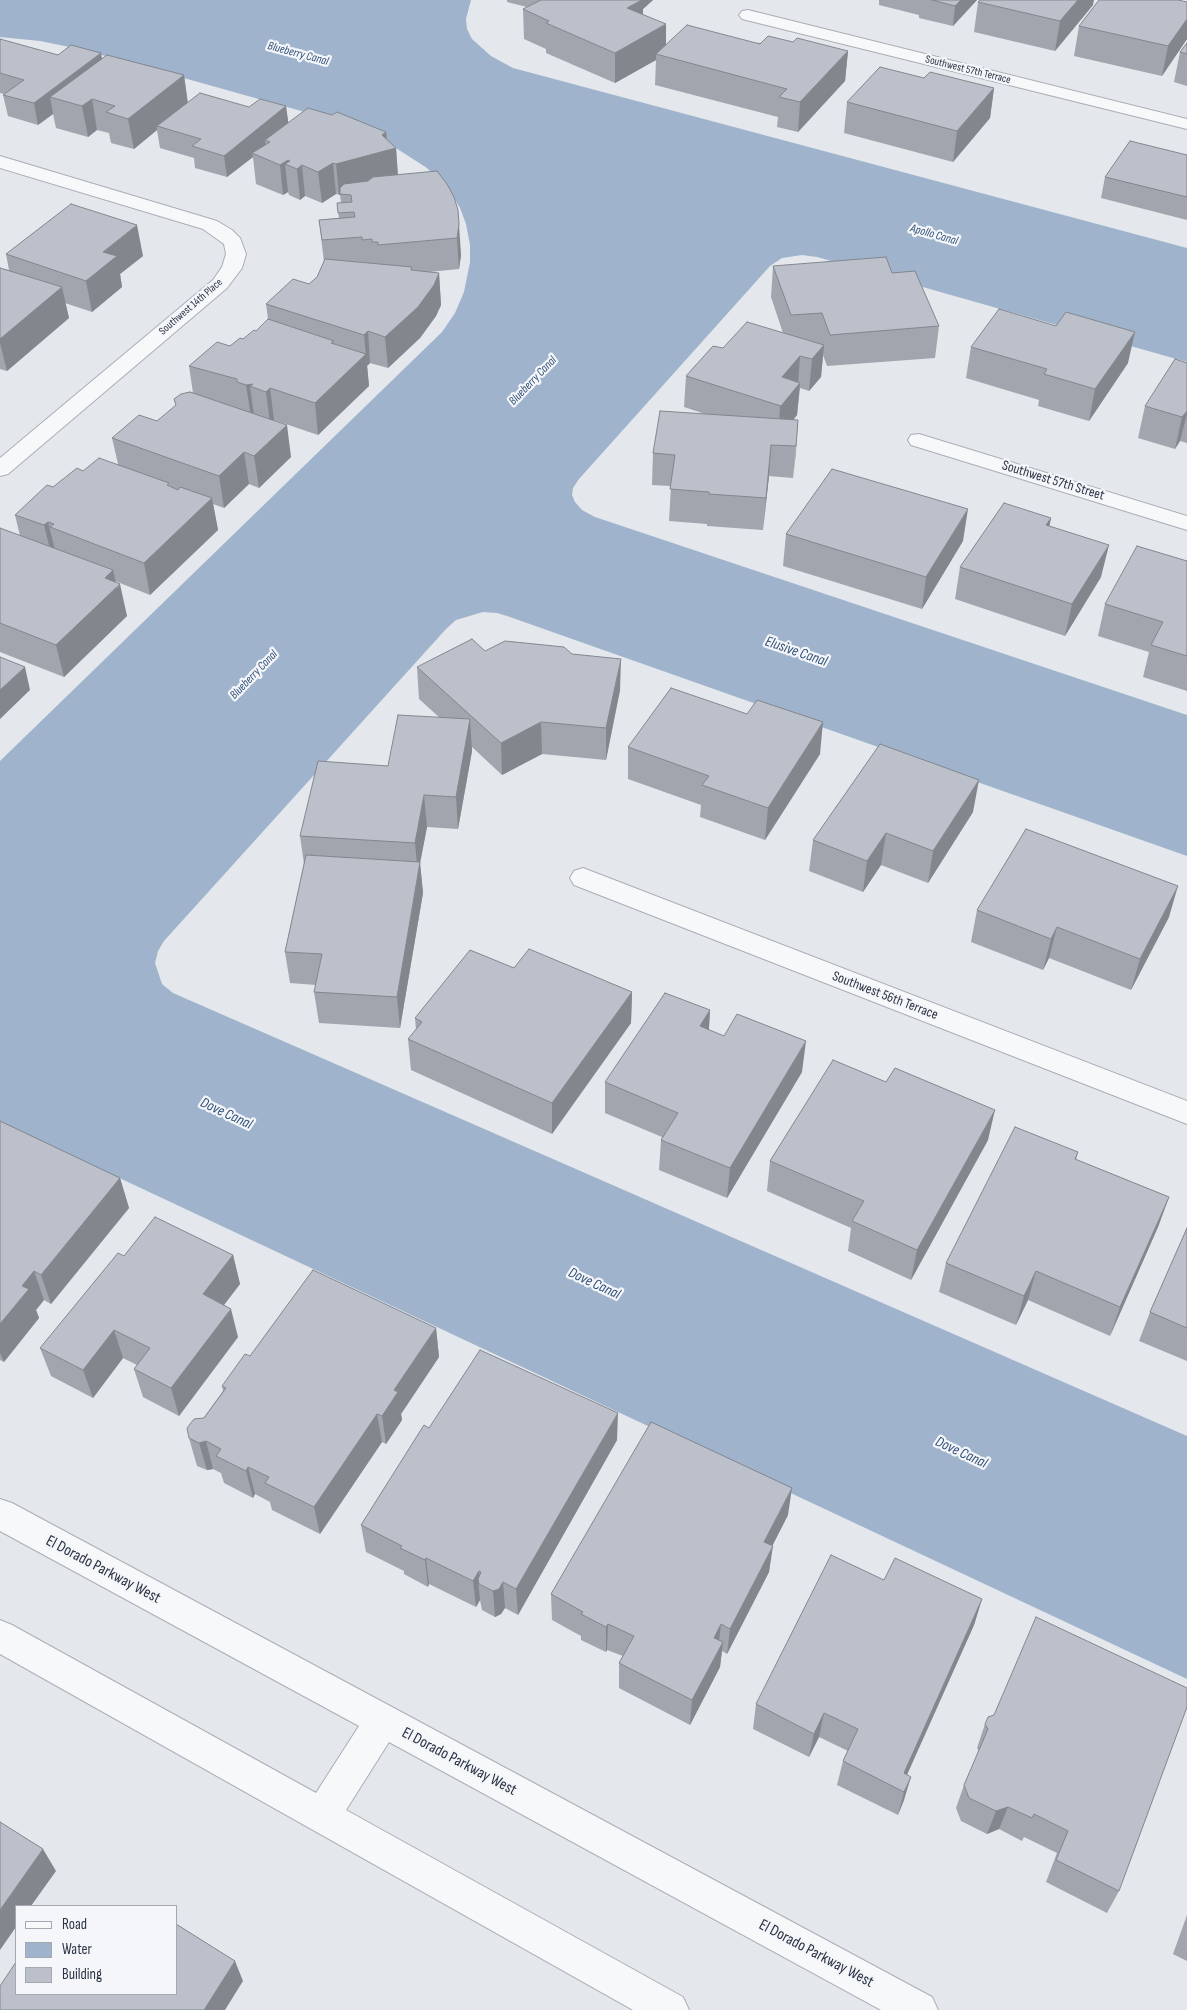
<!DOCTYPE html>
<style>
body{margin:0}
#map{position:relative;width:1187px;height:2010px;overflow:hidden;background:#e4e7ec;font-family:"Sofia Sans Condensed",sans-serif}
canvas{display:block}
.legend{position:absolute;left:15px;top:1905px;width:162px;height:90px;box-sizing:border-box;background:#f4f6f9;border:1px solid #a4a8b1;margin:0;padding:6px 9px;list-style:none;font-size:15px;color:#2b3445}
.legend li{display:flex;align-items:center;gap:10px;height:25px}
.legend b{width:25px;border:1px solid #a4a8b1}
</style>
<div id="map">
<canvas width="1187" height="2010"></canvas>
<ul class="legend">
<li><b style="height:6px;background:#f7f8fa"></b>Road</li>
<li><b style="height:14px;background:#9fb4cc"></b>Water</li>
<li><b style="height:14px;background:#bbc0ca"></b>Building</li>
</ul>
</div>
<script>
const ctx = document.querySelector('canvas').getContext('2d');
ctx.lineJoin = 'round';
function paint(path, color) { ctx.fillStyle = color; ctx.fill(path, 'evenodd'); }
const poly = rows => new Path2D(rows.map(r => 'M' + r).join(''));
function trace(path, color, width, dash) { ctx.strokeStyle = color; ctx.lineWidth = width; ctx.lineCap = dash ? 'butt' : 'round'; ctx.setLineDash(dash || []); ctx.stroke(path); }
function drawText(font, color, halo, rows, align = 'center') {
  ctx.font = font + ' "Sofia Sans Condensed",sans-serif'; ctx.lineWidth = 4.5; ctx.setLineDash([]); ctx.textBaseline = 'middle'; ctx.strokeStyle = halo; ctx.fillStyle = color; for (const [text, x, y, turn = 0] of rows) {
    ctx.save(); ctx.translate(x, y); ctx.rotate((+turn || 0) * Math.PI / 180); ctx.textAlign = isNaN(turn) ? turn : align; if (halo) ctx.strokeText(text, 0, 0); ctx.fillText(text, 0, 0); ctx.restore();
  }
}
paint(poly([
 [0,0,471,0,466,19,467,29,472,39,491,56,513,68,1187,248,1187,362,817,257,802,255,782,258,770,266,579,479,573,488,572,495,575,502,582,510,595,517,1187,715,1187,856,507,616,497,613,483,612,456,620,446,629,164,941,158,951,155,963,162,984,173,993,1187,1436,1187,1679,0,1122,0,761,442,332,455,313,464,292,470,262,470,245,466,224,460,208,451,193,427,168,385,141,312,114,84,50,40,41,0,37]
]), '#9fb4cc');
const minor = poly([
 [748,10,1187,119,1187,129,742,19,739,15,742,11,748,10],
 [0,156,217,221,232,230,240,238,246,254,242,268,227,288,8,474,0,476,0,458,213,280,222,267,226,254,224,244,203,229,0,168,0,156],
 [919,434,1187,516,1187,530,911,445,908,440,911,435,919,434],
 [583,868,1187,1101,1187,1124,574,885,570,878,574,871,583,868],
 [0,1499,12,1503,932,1997,938,2010,881,2010,389,1742,346,1810,683,1997,689,2010,633,2010,0,1654,0,1620,12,1625,316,1793,359,1726,0,1531,0,1499]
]);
trace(minor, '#a9aeb7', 2);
paint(minor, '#f7f8fa');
paint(poly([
 [507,0,653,0,643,9,643,15,666,45,793,42,848,51,845,81,798,132,777,127,778,117,655,85,656,60,615,83,546,53,546,49,524,39,523,9,527,7,507,2],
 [879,0,977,0,953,26,919,18,919,15,879,5],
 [978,2,1093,5,1055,51,974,32],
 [1187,2,1187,39,1162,76,1074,56,1079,26],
 [0,40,58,55,102,58,184,75,188,103,249,107,286,106,288,123,386,132,387,140,396,148,398,175,447,184,461,255,459,269,429,272,439,273,441,305,436,316,420,338,388,368,370,363,367,366,369,386,318,435,274,420,273,420,291,457,259,488,249,484,224,508,213,504,218,530,150,595,115,581,127,616,64,677,0,652,0,528,20,536,15,515,53,487,83,471,118,464,112,438,157,421,193,393,189,366,243,339,256,331,268,319,266,304,309,284,317,277,324,262,319,220,339,218,337,203,341,203,340,195,336,194,322,203,305,196,300,200,289,195,288,192,283,195,256,184,253,157,227,177,195,168,194,158,160,148,157,130,134,149,111,143,109,133,97,130,88,137,56,128,53,114,38,125,8,116,3,95,4,94,0,93],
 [1187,43,1187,86,1174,82,1180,52],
 [924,78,994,88,990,118,953,162,844,133,847,102],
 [1187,155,1187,220,1101,198,1105,177],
 [6,254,143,256,120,274,122,287,92,312,65,303,69,318,7,371,0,369,0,268,9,270],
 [773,266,892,273,939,326,935,358,827,366,823,355,821,377,809,391,800,388,797,415,793,420,798,420,793,478,769,476,763,530,707,526,707,524,669,521,671,486,652,485,653,453,705,414,684,407,686,376,723,348,783,333,771,297],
 [971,347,1128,363,1089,421,1038,406,1039,400,966,378],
 [1187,363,1187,443,1180,441,1175,449,1138,438,1145,406],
 [1051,518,1049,526,1101,577,1065,636,955,599,960,567],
 [786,534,963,541,922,609,783,566],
 [1187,561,1187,691,1143,677,1149,652,1098,636,1105,604],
 [485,651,572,654,620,690,606,760,542,754,502,775,472,747,472,751,458,829,427,827,420,863,423,893,400,1028,319,1023,314,992,316,985,290,983,285,952,304,864,300,836,388,766,440,718,419,699,417,667],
 [628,747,820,754,765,840,700,817,701,805,628,779],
 [973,812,928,883,881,865,863,892,809,871,813,840],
 [977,910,1169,917,1131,990,1049,958,1043,970,971,942],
 [514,968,632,992,631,1023,552,1134,411,1070,408,1039,416,1030,415,1018],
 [710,1010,709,1030,802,1072,727,1198,659,1170,661,1140,662,1137,605,1113,605,1082],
 [0,1121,120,1178,129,1208,51,1304,44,1300,36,1310,39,1318,4,1362,0,1360],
 [988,1140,911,1280,848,1251,851,1228,767,1191,770,1161],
 [1078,1152,1076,1160,1169,1197,1158,1227,1110,1336,1028,1300,1016,1325,939,1292,946,1263],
 [1187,1228,1187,1361,1139,1341,1150,1312],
 [233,1255,240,1284,224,1305,238,1337,179,1416,143,1397,134,1369,137,1365,123,1358,93,1398,51,1376,40,1348,124,1256],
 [436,1328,439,1357,401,1414,402,1420,386,1444,382,1442,320,1534,272,1510,270,1502,255,1494,253,1498,224,1483,221,1473,213,1469,207,1470,197,1466,189,1438,223,1391,222,1386,250,1356],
 [429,1428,617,1440,518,1615,505,1608,501,1614,495,1617,482,1610,480,1600,476,1607,429,1584,428,1587,404,1574,404,1571,366,1552,361,1525],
 [788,1515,772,1546,769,1572,727,1654,722,1651,720,1667,690,1725,619,1688,619,1663,623,1656,607,1650,606,1652,581,1640,581,1636,552,1620,551,1594],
 [884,1580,982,1599,974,1625,907,1775,904,1800,898,1815,837,1785,843,1761,848,1751,819,1737,809,1757,753,1729,756,1704],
 [985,1724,1119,1891,1107,1913,1046,1882,1057,1853,1024,1837,1022,1841,999,1829,987,1834,961,1821,956,1808,964,1785,979,1751,977,1748],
 [1187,1915,1187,1961,1173,1954]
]), '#a1a5ae');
paint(poly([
 [639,0,653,0,643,9,642,29,627,8],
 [961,0,977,0,953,26,955,6],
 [1078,0,1094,0,1093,5,1055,51,1060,21],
 [1187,19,1187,39,1162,76,1168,46],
 [666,24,666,54,656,54,656,60,615,83,615,53],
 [848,51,845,81,798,132,800,102],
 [101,53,105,74,50,97,53,114,38,125,34,103],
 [184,75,188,106,157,126,157,130,134,149,128,119],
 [994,88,990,118,953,162,957,131],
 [92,99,97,130,88,137,82,106],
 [286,106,289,127,270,142,265,140,266,146,252,153,253,157,227,177,224,156],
 [386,132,388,150,396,148,398,178,340,188,340,195,339,195,336,164],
 [288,160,289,165,285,164,288,192,283,195,280,165],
 [333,163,336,194,322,203,318,172],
 [302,165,305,196,300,200,297,169],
 [459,224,461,255,459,269,457,238],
 [137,225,143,256,120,274,122,287,92,312,86,281,103,252],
 [439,273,441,305,436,316,420,338,388,368,385,337],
 [62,287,69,318,7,371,0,343,0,339],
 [368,331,370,363,367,366,364,335],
 [1135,332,1128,363,1089,421,1095,389],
 [824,345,821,377,809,391,812,359],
 [366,354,369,386,318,435,315,403],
 [800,356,798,385,800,383,797,415,778,438,782,377],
 [253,384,250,386,254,416,251,417,246,385],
 [270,388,274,420,270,423,266,392],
 [1187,411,1187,414,1180,441,1175,449,1182,417],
 [798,420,796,452,793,478,796,446],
 [287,425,291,457,259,488,254,456],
 [771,445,769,476,763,530,766,498],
 [244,452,249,484,224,508,219,476],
 [212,498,218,530,150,595,144,563],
 [968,509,963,541,922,609,926,577],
 [1051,518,1045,549,1046,525],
 [48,522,56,554,52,557,44,525],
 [1109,545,1101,577,1065,636,1072,604],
 [113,570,117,588,120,584,127,616,64,677,56,645,105,578],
 [621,659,620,690,606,760,606,728],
 [25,667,30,690,0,719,0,690],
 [470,719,472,751,458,829,456,797],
 [541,722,542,754,502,775,501,743],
 [823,722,820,754,765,840,768,808],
 [979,780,973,812,928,883,933,851],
 [424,795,427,827,420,863,423,893,400,1028,397,997,418,875,415,843],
 [886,833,881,865,863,892,867,861],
 [1178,886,1169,917,1131,990,1140,959],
 [1057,927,1049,958,1043,970,1051,939],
 [632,992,631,1023,552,1134,552,1103],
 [710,1010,708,1041,700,1026],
 [806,1041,802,1072,727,1198,730,1168],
 [995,1110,988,1140,911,1280,917,1250],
 [120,1178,129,1208,51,1304,41,1275],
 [1169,1197,1158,1227,1110,1336,1120,1307],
 [233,1255,240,1284,210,1323,203,1294],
 [34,1271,44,1300,36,1310,39,1318,4,1362,0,1353,0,1324,22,1286],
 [1036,1271,1028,1300,1016,1325,1024,1296],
 [231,1309,238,1337,179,1416,171,1388],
 [436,1328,439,1357,401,1414,402,1420,386,1444,382,1416,394,1390],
 [114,1330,123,1358,93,1398,83,1370],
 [618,1413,617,1440,518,1615,516,1589],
 [377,1414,382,1442,320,1534,314,1507],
 [206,1441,213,1469,207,1470,199,1443],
 [248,1467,255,1494,253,1498,246,1471],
 [792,1488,788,1515,761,1568,764,1542],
 [773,1546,769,1572,727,1654,730,1629],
 [426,1558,429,1584,428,1587,425,1560],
 [479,1571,480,1584,478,1579,480,1600,476,1607,473,1581],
 [503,1582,505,1608,501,1614,495,1617,493,1591],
 [982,1599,974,1625,900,1790,904,1773],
 [608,1624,607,1650,606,1652,606,1627],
 [721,1624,718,1650,714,1638],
 [723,1642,720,1667,690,1725,692,1700],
 [824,1713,819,1737,809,1757,814,1734],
 [911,1777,904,1800,898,1815,904,1792],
 [1008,1807,999,1829,987,1834,996,1811],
 [43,1849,56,1871,31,1906,16,1906,16,1927,0,1950,0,1910],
 [235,1961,243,1981,225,2010,204,2010]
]), '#83868d');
const building = poly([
 [541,0,642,0,627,8,666,24,615,53,546,23,549,21,523,9,541,0],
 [932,0,961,0,955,6,932,0],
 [980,0,1078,0,1060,21,978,2,980,0],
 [1099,0,1178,0,1187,2,1187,19,1168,46,1079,26,1099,0],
 [687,25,760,44,768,36,793,42,797,38,848,51,800,102,779,97,787,89,656,54,687,25],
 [0,39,58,55,71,45,101,53,34,103,3,95,24,80,0,73,0,39],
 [1187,43,1187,54,1180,52,1187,43],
 [107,55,184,75,128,119,106,112,115,106,92,99,82,106,50,97,107,55],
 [880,67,924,78,930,72,994,88,957,131,847,102,880,67],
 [200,93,249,107,260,99,286,106,224,156,192,146,201,139,157,126,200,93],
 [308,108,332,115,337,112,386,132,382,135,396,148,336,164,333,163,318,172,302,165,297,169,285,164,290,161,288,160,280,165,252,153,270,142,265,140,308,108],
 [1130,141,1187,155,1187,197,1105,177,1130,141],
 [437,171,447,184,454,197,458,210,459,224,457,238,378,245,378,242,372,242,372,239,362,240,362,237,322,240,319,220,355,217,354,212,338,213,337,203,352,202,351,195,340,194,340,188,344,184,368,181,373,177,437,171],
 [71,204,137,225,103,252,117,256,86,281,6,254,71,204],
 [886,257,892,273,915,271,939,326,830,335,822,313,791,315,773,266,886,257],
 [325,259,412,267,411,270,439,273,434,285,418,307,385,337,368,331,364,335,266,304,293,279,309,284,317,277,325,259],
 [0,268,62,287,0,339,0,268],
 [999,309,1056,326,1066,312,1135,332,1095,389,1044,374,1047,369,971,347,999,309],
 [268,319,334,341,331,343,366,354,315,403,270,388,266,392,250,386,253,384,246,385,237,382,237,379,189,366,217,342,230,346,240,338,243,339,254,330,256,331,268,319],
 [747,322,824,345,812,359,800,356,782,377,800,383,781,406,686,376,713,346,723,348,747,322],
 [1175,359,1187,363,1187,411,1182,417,1145,406,1175,359],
 [190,392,287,425,254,456,244,452,219,476,112,438,139,415,157,421,176,405,174,399,181,394,190,392],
 [660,411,798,420,796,446,771,445,766,498,709,494,709,492,670,489,675,455,653,453,660,411],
 [99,458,169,483,167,485,178,490,180,487,212,498,144,563,50,527,54,524,48,522,44,525,15,515,47,485,53,487,77,468,83,471,99,458],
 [832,469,968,509,926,577,786,534,832,469],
 [1004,503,1051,518,1046,525,1109,545,1072,604,960,567,1004,503],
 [0,528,113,570,105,578,120,584,56,645,0,623,0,528],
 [1137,546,1187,561,1187,656,1151,645,1163,622,1105,604,1137,546],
 [472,639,485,651,505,641,564,647,572,654,621,659,606,728,541,722,501,743,417,667,472,639],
 [0,657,25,667,0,690,0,657],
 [671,688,747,714,757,700,823,722,768,808,702,785,709,776,628,747,671,688],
 [398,715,470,719,456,797,424,795,415,843,300,836,318,761,388,766,398,715],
 [880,744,979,780,933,851,886,833,867,861,813,840,880,744],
 [1026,829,1178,886,1140,959,1057,927,1051,939,977,910,1026,829],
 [306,855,420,862,397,997,314,992,322,954,285,952,306,855],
 [529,949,632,992,552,1103,408,1039,422,1022,415,1018,470,950,514,968,529,949],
 [665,993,710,1010,700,1026,724,1036,737,1014,806,1041,730,1168,661,1140,678,1113,605,1082,665,993],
 [833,1060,886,1082,895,1068,995,1110,917,1250,852,1221,864,1201,770,1161,833,1060],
 [0,1121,120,1178,41,1275,34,1271,22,1286,29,1289,0,1324,0,1121],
 [1015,1127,1078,1152,1075,1159,1169,1197,1120,1307,1036,1271,1024,1296,946,1263,1015,1127],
 [155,1217,233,1255,203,1294,231,1309,171,1388,134,1369,150,1348,114,1330,83,1370,40,1348,118,1253,124,1256,155,1217],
 [1187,1228,1187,1328,1150,1312,1187,1228],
 [313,1270,436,1328,394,1390,398,1392,382,1416,377,1414,314,1507,265,1483,269,1477,248,1467,246,1471,216,1456,221,1449,206,1441,199,1443,189,1438,187,1428,194,1419,204,1418,226,1388,222,1386,245,1354,250,1356,313,1270],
 [480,1350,618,1413,516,1589,503,1582,499,1589,493,1591,479,1584,478,1579,481,1572,479,1571,473,1581,426,1558,425,1560,400,1548,402,1546,361,1525,424,1425,429,1428,480,1350],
 [651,1422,792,1488,764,1542,773,1546,730,1629,721,1624,714,1638,723,1642,692,1700,619,1663,634,1636,608,1624,606,1627,581,1614,583,1612,551,1594,651,1422],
 [831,1555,884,1580,895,1558,982,1599,904,1773,911,1777,904,1792,843,1761,858,1729,824,1713,814,1734,756,1704,831,1555],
 [1036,1617,1187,1688,1187,1707,1119,1891,1056,1860,1068,1831,1034,1814,1032,1818,1008,1807,996,1811,969,1798,964,1785,988,1729,985,1724,988,1717,994,1715,1036,1617],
 [0,1822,43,1849,0,1910,0,1822],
 [176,1924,235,1961,204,2010,0,2010,0,1986,16,1962,16,1994,176,1994,176,1924]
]);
paint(building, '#bbc0ca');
trace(building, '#83868d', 1);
drawText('11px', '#2b3445', '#f4f6f9', [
 ["Southwest 57th Terrace",968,70,14],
 ["Southwest 14th Place",191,307,-41]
]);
drawText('italic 12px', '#34527a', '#f4f6f9', [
 ["Blueberry Canal",298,54,15],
 ["Apollo Canal",934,235,16],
 ["Blueberry Canal",533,381,-46],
 ["Blueberry Canal",254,675,-46]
]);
drawText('14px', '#2b3445', '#f4f6f9', [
 ["Southwest 57th Street",1053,481,17],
 ["Southwest 56th Terrace",885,996,21]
]);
drawText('italic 15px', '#34527a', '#f4f6f9', [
 ["Elusive Canal",796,652,19],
 ["Dove Canal",226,1114,25],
 ["Dove Canal",594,1284,25],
 ["Dove Canal",961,1453,25]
]);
drawText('16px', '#2b3445', '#f4f6f9', [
 ["El Dorado Parkway West",103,1570,28],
 ["El Dorado Parkway West",459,1762,28],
 ["El Dorado Parkway West",816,1954,28]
]);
</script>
